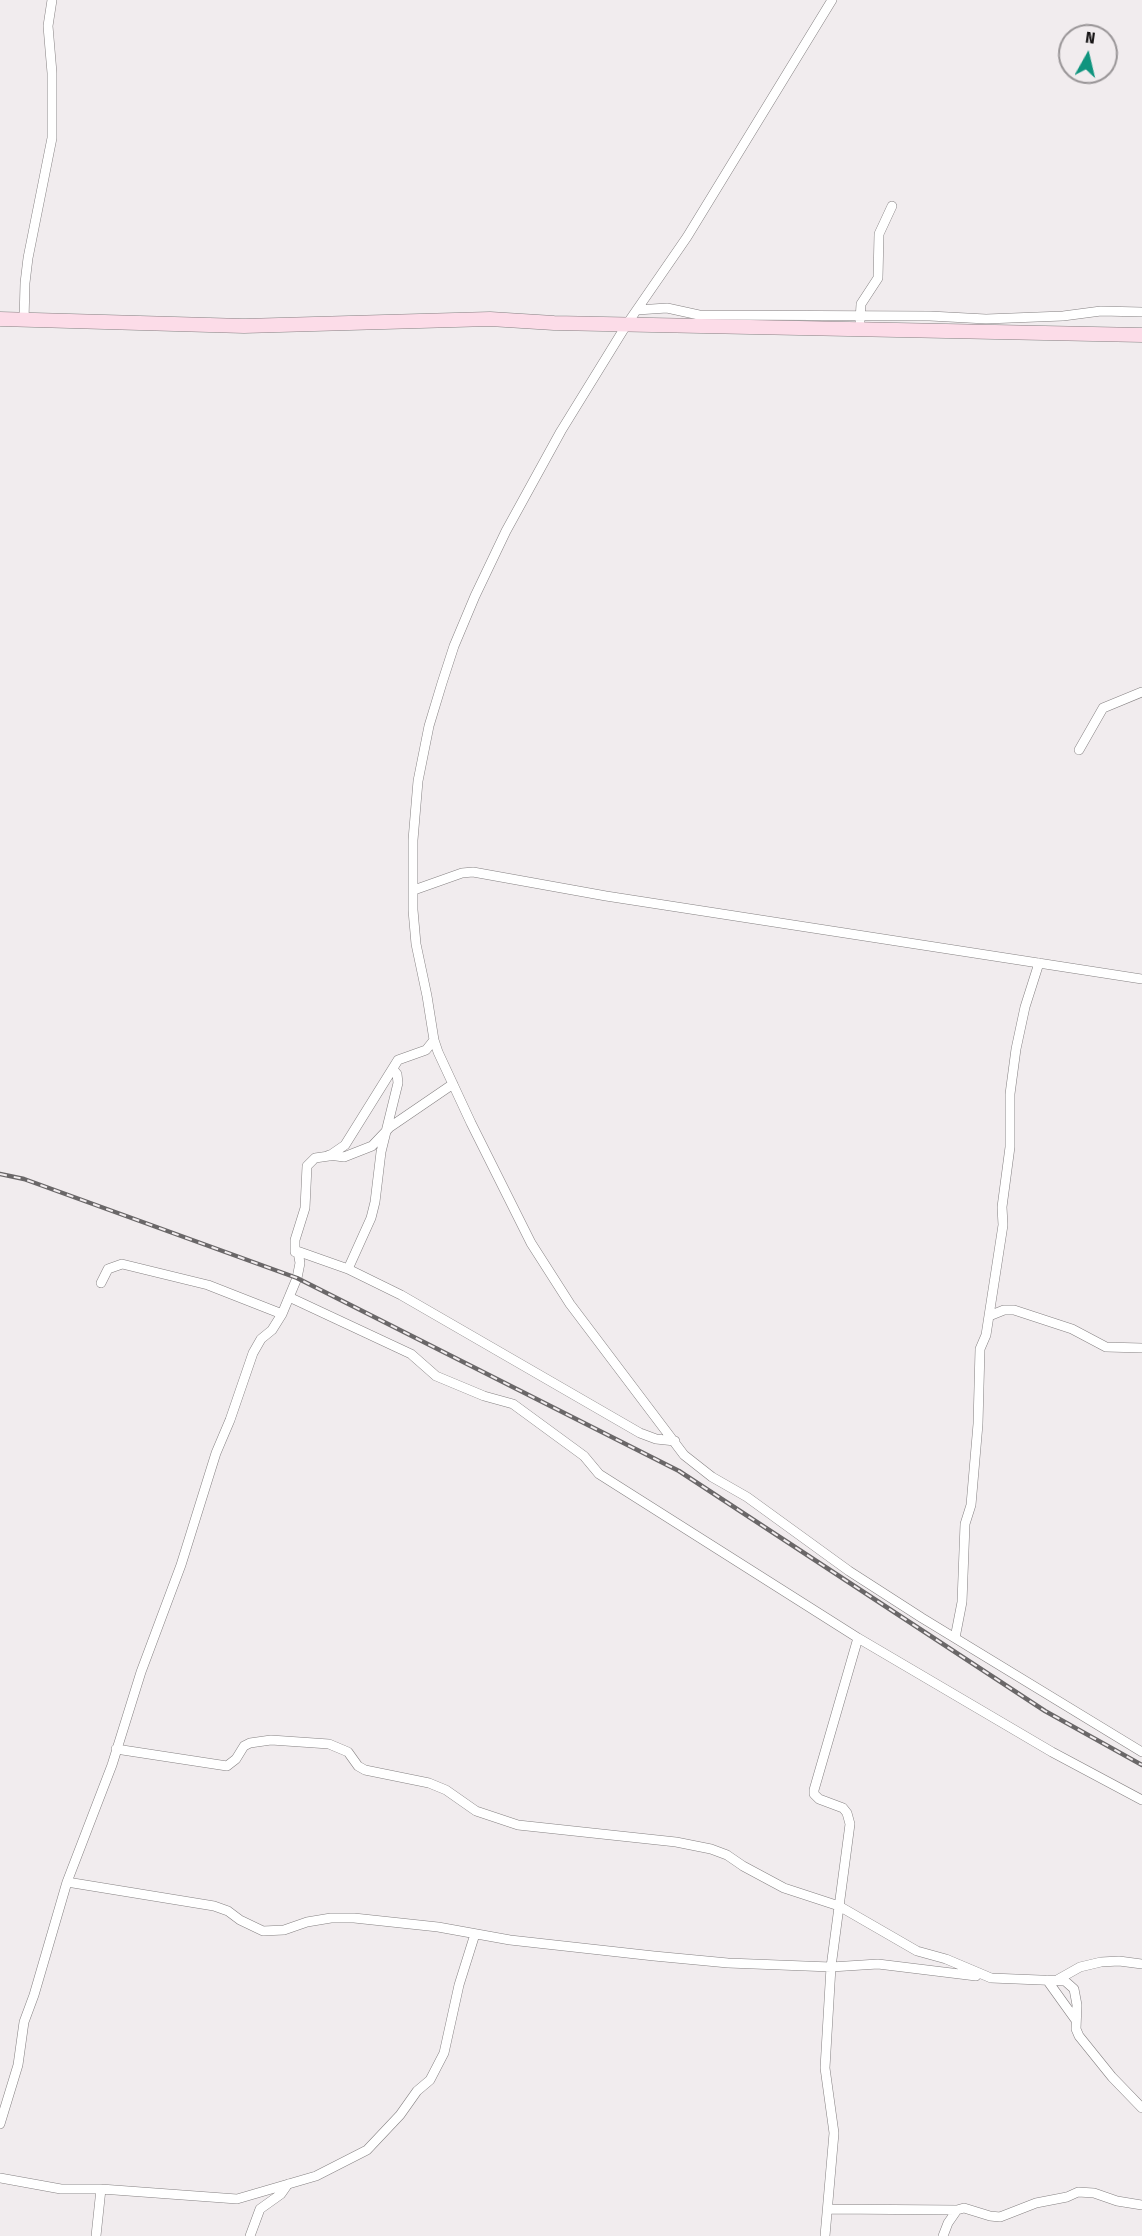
<!DOCTYPE html>
<style>
body{margin:0}
#map{position:relative;width:1142px;height:2236px;overflow:hidden;background:#f1ecee;font-family:"Fira Sans Condensed",sans-serif}
canvas{display:block}
.north{position:absolute;left:1058px;top:24px;width:60px;height:60px;box-sizing:border-box;background:#f1ecee;border:2px solid #999597;border-radius:50%;rotate:8deg;font-size:16px;font-weight:700;line-height:24px;text-align:center;color:#151314}
.north::after{content:'';display:block;margin:auto;width:21px;height:27px;background:#0f947e;clip-path:polygon(50% 0,100% 100%,50% 72%,0 100%)}
</style>
<div id="map">
<canvas width="1142" height="2236"></canvas>
<div class="north">N</div>
</div>
<script>
const ctx = document.querySelector('canvas').getContext('2d');
ctx.lineJoin = 'round';
const poly = rows => new Path2D(rows.map(r => 'M' + r).join(''));
function trace(path, color, width, dash) { ctx.strokeStyle = color; ctx.lineWidth = width; ctx.lineCap = dash ? 'butt' : 'round'; ctx.setLineDash(dash || []); ctx.stroke(path); }
const street = poly([
 [832,0,687,237,627,324,561,431,506,531,475,596,454,646,442,683,429,726,418,781,413,840,413,910,416,944,427,996,434,1040,438,1052,471,1123,531,1243,570,1304,684,1455,712,1477,747,1497,849,1571,922,1618,1142,1752],
 [637,310,667,308,699,315,930,316,986,319,1063,316,1101,311,1142,312],
 [24,321,25,283,28,258,52,138,52,73,48,26,52,0],
 [860,321,861,304,878,278,879,234,892,206],
 [1079,750,1103,708,1142,692],
 [414,890,462,873,473,872,606,896,1142,979],
 [329,1155,344,1157,372,1146,390,1127,453,1084],
 [297,1251,348,1269,401,1295,640,1433,656,1439,675,1441],
 [348,1269,371,1218,375,1202,381,1152,398,1083,397,1074,393,1069],
 [101,1283,108,1269,122,1264,208,1285,282,1314],
 [289,1297,411,1354,436,1376,484,1396,513,1404,584,1456,599,1474,858,1638,1052,1752,1142,1800],
 [989,1316,1004,1310,1014,1310,1072,1329,1106,1347,1142,1348],
 [955,1638,962,1602,965,1524,971,1505,978,1424,980,1349,986,1335,1003,1225,1002,1207,1010,1147,1010,1094,1016,1049,1025,1007,1039,963],
 [116,1749,227,1766,236,1759,244,1746,250,1743,271,1740,329,1744,348,1752,358,1766,365,1770,429,1783,446,1790,476,1811,518,1825,676,1842,711,1849,727,1855,743,1866,784,1888,839,1906,917,1951,946,1959,991,1978,1065,1981,1074,1989,1077,2005,1076,2029,1079,2036,1112,2077,1142,2108],
 [67,1882,214,1906,228,1911,240,1920,263,1931,284,1930,307,1922,331,1918,354,1918,438,1927,510,1940,654,1956,728,1963,831,1967,878,1964,976,1976],
 [1047,1980,1075,2019],
 [1057,1980,1080,1967,1101,1962,1119,1961,1142,1964],
 [0,2124,18,2065,24,2022,34,1995,67,1882,112,1765,141,1672,181,1565,216,1453,230,1420,253,1353,261,1339,272,1330,282,1314,297,1278,300,1263,298,1252,295,1252,295,1240,305,1208,307,1166,315,1158,329,1156,345,1145,398,1060,426,1050,434,1040],
 [0,2178,61,2189,101,2189,237,2199,316,2176,367,2150,400,2115,417,2091,430,2080,444,2053,459,1985,475,1934],
 [828,2209,957,2210],
 [96,2236,101,2189],
 [250,2236,260,2209,281,2194,288,2184],
 [825,2236,834,2133,825,2068,831,1967,850,1824,847,1813,843,1808,819,1799,814,1794,814,1790,858,1638],
 [943,2236,948,2223,957,2210,964,2208,990,2216,1000,2217,1036,2203,1067,2197,1078,2192,1094,2193,1117,2201,1142,2205]
]);
const secondary = poly([
 [0,319,244,326,490,319,554,323,1142,335]
]);
trace(street, '#858182', 10);
trace(secondary, '#858182', 15);
trace(street, '#fff', 9);
trace(secondary, '#fcdce8', 14);
const rail = poly([
 [0,1174,24,1179,297,1278,679,1471,1045,1711,1142,1765]
]);
trace(rail, '#6a6768', 4.5);
trace(rail, '#f1ecee', 2, [7]);
</script>
